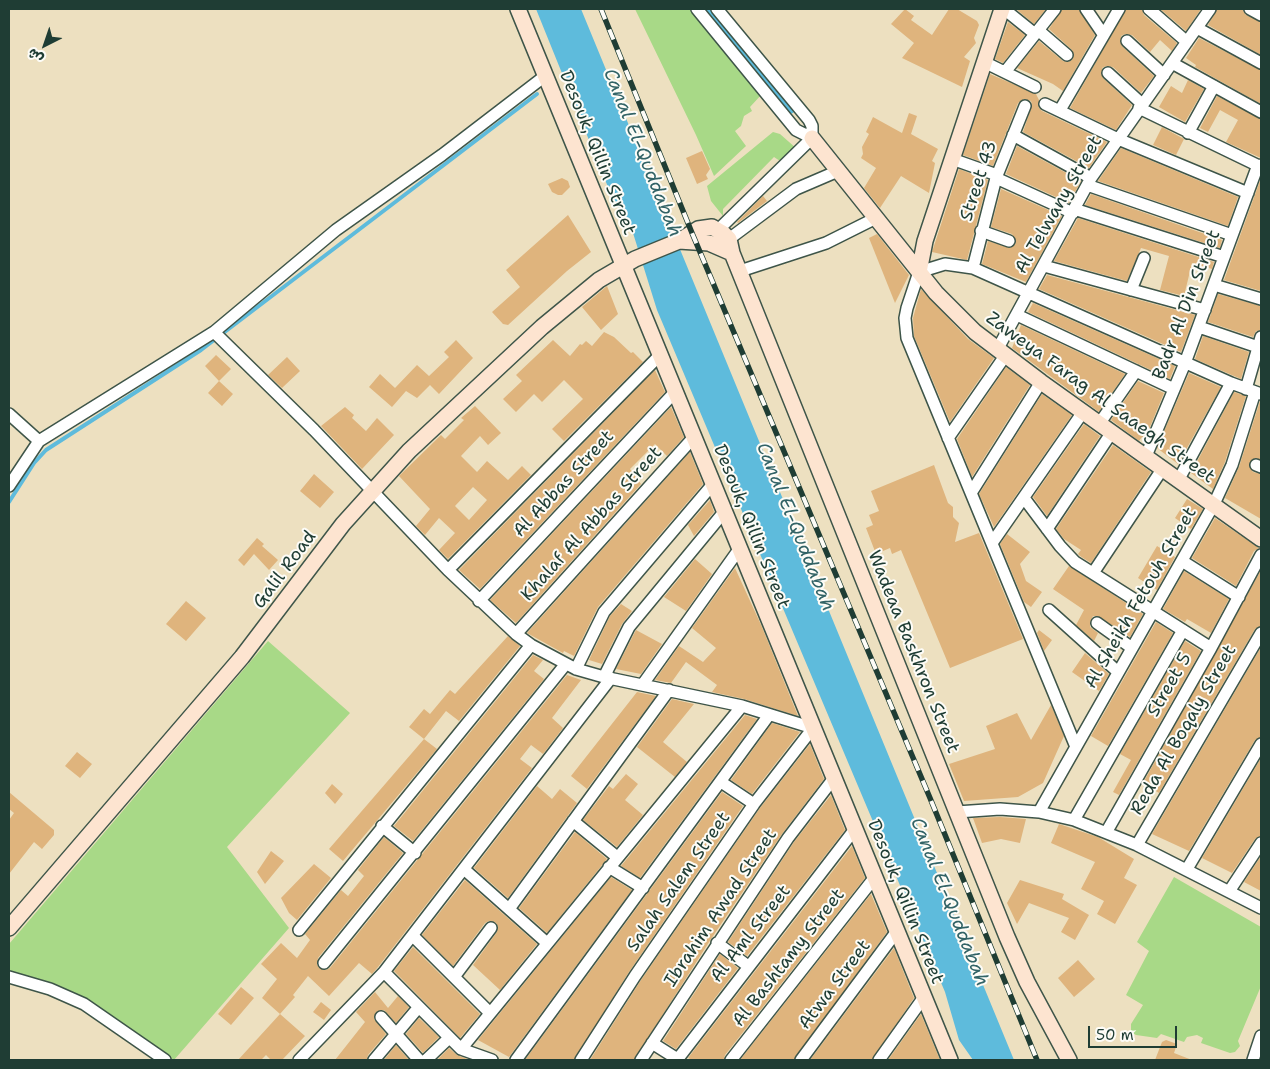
<!DOCTYPE html>
<meta charset="utf-8">
<style>
body{margin:0}
#map{position:relative;width:1270px;height:1069px;overflow:hidden;background:#ede0c0;font-family:"Shantell Sans","Playpen Sans Arabic",sans-serif}
canvas{display:block}
.frame{position:absolute;inset:0;border:10px solid #1f3d34;pointer-events:none}
.north{position:absolute;left:20px;top:20px;width:50px;height:50px;-webkit-text-stroke:4px #fdfcf7;paint-order:stroke;rotate:221deg;font-size:14px;font-weight:700;line-height:20px;text-align:center;color:#1f3d34}
.north::after{content:'';display:block;margin:auto;width:18px;height:22px;background:#1f3d34;clip-path:polygon(50% 0,100% 100%,50% 72%,0 100%)}
.scale{position:absolute;left:1088px;top:1026px;width:89px;height:22px;box-sizing:border-box;border:2px solid #1f3d34;border-top:0;padding-left:6px;font-size:15px;line-height:18px;white-space:nowrap;color:#1f3d34;-webkit-text-stroke:4px #fdfcf7;paint-order:stroke}
</style>
<div id="map">
<canvas width="1270" height="1069"></canvas>
<div class="frame"></div>
<div class="north">ش</div>
<div class="scale">50 m</div>
</div>
<script>
const ctx = document.querySelector('canvas').getContext('2d');
ctx.lineJoin = 'round';
function paint(path, color) { ctx.fillStyle = color; ctx.fill(path, 'evenodd'); }
const poly = rows => new Path2D(rows.map(r => 'M' + r).join(''));
function trace(path, color, width, dash) { ctx.strokeStyle = color; ctx.lineWidth = width; ctx.lineCap = dash ? 'butt' : 'round'; ctx.setLineDash(dash || []); ctx.stroke(path); }
function drawText(font, color, halo, rows, align = 'center') {
  ctx.font = font + ' "Shantell Sans",sans-serif'; ctx.lineWidth = 4; ctx.setLineDash([]); ctx.textBaseline = 'middle'; ctx.strokeStyle = halo; ctx.fillStyle = color; for (const [text, x, y, turn = 0] of rows) {
    ctx.save(); ctx.translate(x, y); ctx.rotate((+turn || 0) * Math.PI / 180); ctx.textAlign = isNaN(turn) ? turn : align; if (halo) ctx.strokeText(text, 0, 0); ctx.fillText(text, 0, 0); ctx.restore();
  }
}
paint(poly([
 [635,9,695,9,762,94,750,107,752,111,744,116,741,126,735,131,746,146,714,176,696,135],
 [773,132,780,134,797,149,783,163,774,157,723,209,723,216,711,201,707,186],
 [268,641,350,713,227,847,289,928,174,1060,91,1001,9,971,9,944],
 [1174,877,1261,927,1261,986,1238,1041,1240,1046,1235,1052,1230,1053,1201,1043,1203,1038,1197,1035,1187,1037,1184,1042,1161,1034,1157,1038,1136,1035,1131,1032,1131,1024,1143,1005,1126,995,1149,951,1137,942]
]), '#a8d987');
paint(poly([
 [536,9,581,9,1014,1060,973,1060,959,1040,945,992,657,310,633,233,610,192],
 [703,9,713,9,795,110,793,113,790,114,737,51,713,18]
]), '#5ebbdc');
trace(poly([
 [9,502,34,463,46,450,201,350,537,94]
]), '#5ebbdc', 4);
paint(poly([
 [905,9,914,16,911,20,932,35,949,9,957,9,977,21,979,25,974,38,976,43,964,57,970,61,962,87,902,58,914,43,891,24],
 [1016,9,1046,9,1034,24],
 [1062,9,1079,9,1095,35,1063,91,1053,84,1017,68,1039,41,1063,61,1069,62,1073,59,1072,50,1049,29],
 [1126,9,1142,9,1144,15,1177,43,1172,51,1160,40,1150,52,1132,35,1125,34,1121,36,1122,46,1154,76,1141,93,1113,67,1106,66,1102,68,1103,78,1132,105,1116,130,1070,108],
 [1160,9,1201,9,1186,31],
 [1217,9,1242,9,1246,15,1261,22,1261,55,1208,25],
 [1008,22,1025,35,1003,63,995,59],
 [1199,38,1261,70,1261,104,1195,67,1196,65,1186,58],
 [990,74,1036,94,1039,100,1039,108,1042,111,1107,142,1089,168,1023,132,1032,105,1031,101,1024,99,1018,103,993,166,963,155],
 [1188,80,1204,89,1185,122,1159,107,1171,86,1182,93],
 [1217,96,1261,119,1261,158,1226,142,1238,120,1220,110,1208,132,1200,128],
 [909,113,917,116,911,134,938,149,932,161,935,163,929,193,901,176,880,208,864,188,876,168,861,158,863,154,862,147,869,134,866,132,873,117,902,133],
 [1162,127,1184,139,1176,155,1153,145],
 [1017,146,1081,181,1069,203,1006,174],
 [1121,148,1238,197,1228,226,1098,181],
 [702,151,710,169,706,175,708,179,697,184,686,158],
 [959,169,988,180,967,260,932,252],
 [562,178,568,181,570,187,562,195,558,195,552,192,548,184],
 [1261,178,1261,291,1224,280],
 [1001,189,1062,216,1026,282,982,264,988,241,1010,248,1016,243,1012,234,991,227],
 [1091,194,1222,240,1220,248,1085,205],
 [763,196,767,201,738,223,737,222],
 [568,215,591,252,567,271,508,325,503,324,492,312,520,287,506,270],
 [1078,218,1214,262,1212,269,1192,263,1184,296,1160,290,1169,256,1141,248,1127,281,1054,261],
 [877,234,909,275,895,303,869,238],
 [1047,275,1195,315,1181,352,1039,289],
 [607,286,618,314,601,330,582,307],
 [921,289,968,339,994,358,950,422,914,336,913,318],
 [1218,294,1261,306,1261,330,1256,331,1253,337,1208,322],
 [1033,303,1175,366,1170,379,1028,312],
 [1021,325,1125,374,1099,412,1012,348],
 [604,332,614,337,631,353,633,352,643,362,564,441,552,429,583,399,564,380,542,402,534,394,516,412,503,399,522,381,516,375,553,340,570,356,580,344,582,345,586,341,592,346],
 [1203,336,1249,352,1241,379,1195,359],
 [456,340,473,358,439,394,430,385,417,398,406,391,392,407,369,387,380,374,395,388,417,365,429,376,449,357,444,352],
 [216,355,231,369,219,381,205,366],
 [287,357,300,371,282,388,268,375],
 [1006,367,1030,385,972,477,957,439],
 [655,370,665,392,480,589,459,570],
 [1189,373,1221,387,1178,464,1157,448],
 [219,381,233,394,222,406,208,393],
 [1138,381,1164,393,1145,439,1142,437,1139,441,1111,420],
 [1234,392,1246,396,1225,462,1213,489,1191,473],
 [1042,394,1072,415,994,527,979,494],
 [1260,401,1261,459,1252,459,1249,466,1253,472,1261,474,1261,519,1225,498,1239,467],
 [475,406,501,433,488,445,480,436,461,456,477,472,487,461,508,480,522,466,531,475,448,559,439,550,455,533,439,518,425,535,416,526,430,509,399,476,441,435,445,439,464,420,461,418],
 [473,487,487,500,469,520,455,506],
 [345,407,354,415,352,418,366,431,377,418,394,435,362,469,321,426],
 [671,407,684,437,667,456,655,444,630,469,641,484,516,623,490,600],
 [1084,424,1100,436,1047,516,1033,497],
 [1113,445,1151,472,1091,563,1080,556,1078,554,1081,550,1064,539,1056,529],
 [690,452,703,484,598,607,574,656,564,651,563,653,527,633],
 [934,465,948,503,953,507,953,517,959,523,955,542,979,533,1023,639,950,668,901,550,892,554,890,548,876,554,866,528,873,525,869,515,879,511,871,491],
 [314,474,334,492,320,508,300,491],
 [1187,499,1203,509,1191,529,1175,518],
 [710,500,714,512,694,536,688,525],
 [1215,518,1259,548,1254,551,1236,586,1192,558],
 [1007,534,1030,552,1020,564,1026,581,1042,592,1031,607,1024,602,1000,544],
 [257,538,264,544,262,546,278,560,269,570,254,554,244,566,238,560],
 [1157,546,1175,557,1157,590,1138,578],
 [695,559,712,574,686,611,664,597],
 [1069,566,1143,614,1130,637,1098,616,1093,616,1090,622,1090,627,1098,633,1094,641,1076,625,1084,610,1053,589],
 [735,568,762,627,798,716,744,699,712,692,717,685,686,662,671,683,655,680,679,646,703,662,716,648,692,628],
 [1261,570,1261,626,1255,629,1159,793,1143,783],
 [1184,571,1229,599,1211,633,1187,619,1185,622,1163,609],
 [186,601,206,618,186,641,166,624],
 [621,604,632,611,622,624,602,664,589,660,610,616],
 [1156,622,1173,633,1108,746,1091,736],
 [636,630,662,644,641,674,616,669],
 [1039,630,1052,640,1044,651,1037,633],
 [508,636,520,646,459,721,446,711,424,739,409,727,424,709,430,714,450,690,455,694],
 [1185,641,1201,651,1119,795,1113,792,1131,760,1120,754],
 [1261,647,1261,737,1255,740,1189,851,1152,834],
 [1085,653,1109,674,1099,691,1072,672],
 [533,655,543,660,534,671,544,679,413,841,394,826],
 [567,675,581,680,552,718,563,728,543,754,531,745,520,759,532,768,378,967,372,974,359,963,329,996,308,976,293,995,295,997,280,1014,262,998,277,979,261,964,281,943,297,958,310,940,305,934,341,890,348,896,364,876,358,870,384,837,403,853,318,958,317,965,320,969,326,970,330,968],
 [637,692,656,696,587,789,571,776],
 [672,699,694,704,663,742,687,762,675,777,637,747],
 [1051,705,1064,736,1043,783,1018,797,964,801,949,764,995,749,986,726,1017,713,1031,740],
 [745,715,757,719,640,878,621,866],
 [772,723,800,732,752,794,731,780],
 [424,739,437,749,343,861,329,849],
 [810,744,824,779,782,834,711,939,634,1060,590,1060,641,980,760,808],
 [77,752,92,764,80,778,65,766],
 [1261,758,1261,836,1255,839,1232,873,1202,858],
 [626,774,638,784,625,800,643,815,617,847,583,820,609,786,613,789],
 [332,784,343,794,335,804,325,793],
 [537,786,552,799,560,789,577,803,508,898,474,868],
 [9,792,54,830,54,835,42,849,34,842,9,874,9,820,14,813,9,809],
 [722,792,743,806,629,972,574,1060,525,1060],
 [831,795,845,830,747,956,728,942,794,842],
 [1000,817,1026,819,1020,843,1001,839,982,843,973,818],
 [1059,824,1098,837,1134,859,1124,878,1137,885,1115,924,1097,914,1104,901,1081,889,1095,862,1051,843],
 [575,832,607,859,547,933,519,908],
 [852,846,865,878,725,1055,724,1060,692,1060,688,1058],
 [271,851,284,861,265,884,257,872],
 [1261,856,1261,891,1244,882],
 [314,864,331,878,297,920,289,913,281,898],
 [611,877,632,890,509,1057,478,1040],
 [465,880,537,944,500,990,473,965,497,932,498,926,495,922,489,921,485,923,453,966,422,935],
 [1020,880,1064,894,1062,899,1089,915,1075,940,1061,932,1069,918,1029,903,1017,924,1007,903],
 [871,894,887,932,794,1060,740,1060],
 [413,947,480,1014,460,1038,394,971],
 [894,948,914,998,872,1060,810,1060],
 [720,954,738,968,676,1049,663,1041],
 [1078,960,1095,979,1074,997,1058,978],
 [241,987,254,998,231,1025,218,1014],
 [375,992,388,1008,398,996,409,1007,396,1023,384,1010,376,1012,374,1019,386,1034,368,1055,367,1060,335,1060,365,1022,356,1012],
 [321,1002,331,1010,324,1020,313,1012],
 [280,1014,305,1036,282,1060,271,1060,266,1055,261,1060,238,1060],
 [921,1014,940,1060,888,1060],
 [419,1018,439,1037,423,1053,406,1034],
 [1166,1040,1177,1044,1174,1053,1192,1060,1155,1060,1162,1042],
 [396,1045,409,1060,384,1060],
 [449,1048,457,1055,470,1060,437,1060]
]), '#dfb47d');
const street = poly([
 [697,9,796,130,812,138],
 [717,9,809,120,812,126,812,138],
 [1004,9,1035,34],
 [1086,9,1103,34],
 [1149,9,1187,42],
 [1250,9,1261,15],
 [1197,28,1261,63],
 [1038,30,1067,55],
 [1127,41,1164,75],
 [984,62,1035,87],
 [1172,63,1261,112],
 [1005,72,1055,9],
 [1108,73,1142,104],
 [1045,104,1118,139,1248,193],
 [1139,108,1261,167],
 [1060,110,1119,9],
 [1188,133,1214,86],
 [1013,135,1091,178],
 [952,159,997,175],
 [996,178,1073,213],
 [1087,185,1232,235],
 [1074,209,1224,257],
 [718,230,812,138],
 [981,231,1009,241],
 [729,239,796,189,838,171],
 [1044,266,1205,310],
 [973,268,996,178,1025,106],
 [740,271,826,243,876,218],
 [1214,285,1261,299],
 [1131,290,1144,258],
 [1017,315,1174,389],
 [1199,327,1258,347],
 [214,332,314,430,448,570,516,634,531,645,576,669,604,677,742,706,813,728,754,804,635,976,581,1060],
 [997,350,1091,178,1210,9],
 [1246,389,1261,337],
 [9,414,39,441],
 [1099,424,1136,371],
 [948,438,1005,356],
 [1146,456,1185,363,1258,165],
 [1256,465,1261,467],
 [1179,479,1231,383],
 [9,486,39,441,214,332,336,230,442,155,545,76],
 [971,493,1041,382],
 [1024,498,1060,546,1075,562,1211,648],
 [1047,529,1112,432],
 [992,543,1083,412],
 [1182,561,1239,597],
 [448,570,660,355],
 [1093,573,1163,468],
 [479,601,675,392],
 [1049,610,1118,672],
 [1097,623,1132,648],
 [516,634,694,437],
 [576,669,604,612,713,484],
 [604,677,629,627,724,512],
 [643,684,740,548],
 [1076,747,907,338,905,318,907,308,919,272,945,264,973,268,1231,383,1261,394],
 [721,782,754,804],
 [957,812,1000,809,1039,812,1074,820,1137,845,1261,908],
 [1039,812,1214,504,1232,465,1255,392],
 [1074,820,1183,630],
 [573,821,617,857],
 [382,826,415,853],
 [1107,831,1211,648,1261,555],
 [1137,845,1261,633],
 [609,867,643,888],
 [1187,869,1261,744],
 [465,870,547,943],
 [1230,890,1261,843],
 [509,909,669,690],
 [299,930,531,645],
 [413,936,490,1013],
 [717,943,748,966],
 [324,963,565,665],
 [384,972,461,1049,492,1060],
 [9,977,50,989,84,1004,165,1060],
 [454,977,491,928],
 [381,1017,419,1060],
 [652,1043,679,1060],
 [461,1049,742,706],
 [299,1060,384,972,611,678],
 [374,1060,418,1008],
 [426,1060,449,1038],
 [516,1060,769,715],
 [641,1060,788,838,834,778],
 [677,1060,855,829],
 [731,1060,875,877],
 [801,1060,897,931],
 [879,1060,924,997],
 [1253,1060,1261,1036]
]);
const secondary = poly([
 [518,9,950,1060],
 [812,138,936,293,975,332,1041,382,1261,539],
 [679,241,709,243,732,253],
 [919,272,925,241,1002,9],
 [9,928,242,657,343,524,409,451,542,327,599,280,635,259,679,241,698,229,712,227,724,234,729,239,732,253,1007,937,1027,982,1069,1060]
]);
trace(street, '#3e5549', 14);
trace(secondary, '#3e5549', 18);
trace(street, '#fff', 11);
trace(secondary, '#fde4d0', 15);
const rail = poly([
 [601,9,692,233,930,798,1037,1060]
]);
trace(rail, '#1f3d34', 5.5);
trace(rail, '#fdfcf7', 4, [11]);
drawText('18px', '#1f3d34', '#fdfcf7', [
 ["Desouk, Qillin Street",597,153,68],
 ["Street 43",979,181,-72],
 ["Al Telwany Street",1059,205,-60],
 ["Badr Al Din Street",1187,305,-69],
 ["Zaweya Farag Al Saaegh Street",1100,398,36],
 ["Al Abbas Street",564,484,-47],
 ["Khalaf Al Abbas Street",592,524,-48],
 ["Desouk, Qillin Street",751,527,68],
 ["Galil Road",285,570,-53],
 ["Al Sheikh Fetouh Street",1141,598,-60],
 ["Wadeaa Baskhron Street",913,652,68],
 ["Street 5",1170,685,-60],
 ["Reda Al Boqaly Street",1184,730,-60],
 ["Salah Salem Street",679,882,-55],
 ["Desouk, Qillin Street",905,902,68],
 ["Ibrahim Awad Street",721,908,-56],
 ["Al Aml Street",751,934,-52],
 ["Al Bashtamy Street",789,958,-52],
 ["Atwa Street",835,985,-53]
]);
drawText('italic 19px', '#326366', '#fdfcf7', [
 ["Canal El-Quddabah",642,153,68],
 ["Canal El-Quddabah",795,527,68],
 ["Canal El-Quddabah",949,902,68]
]);
</script>
